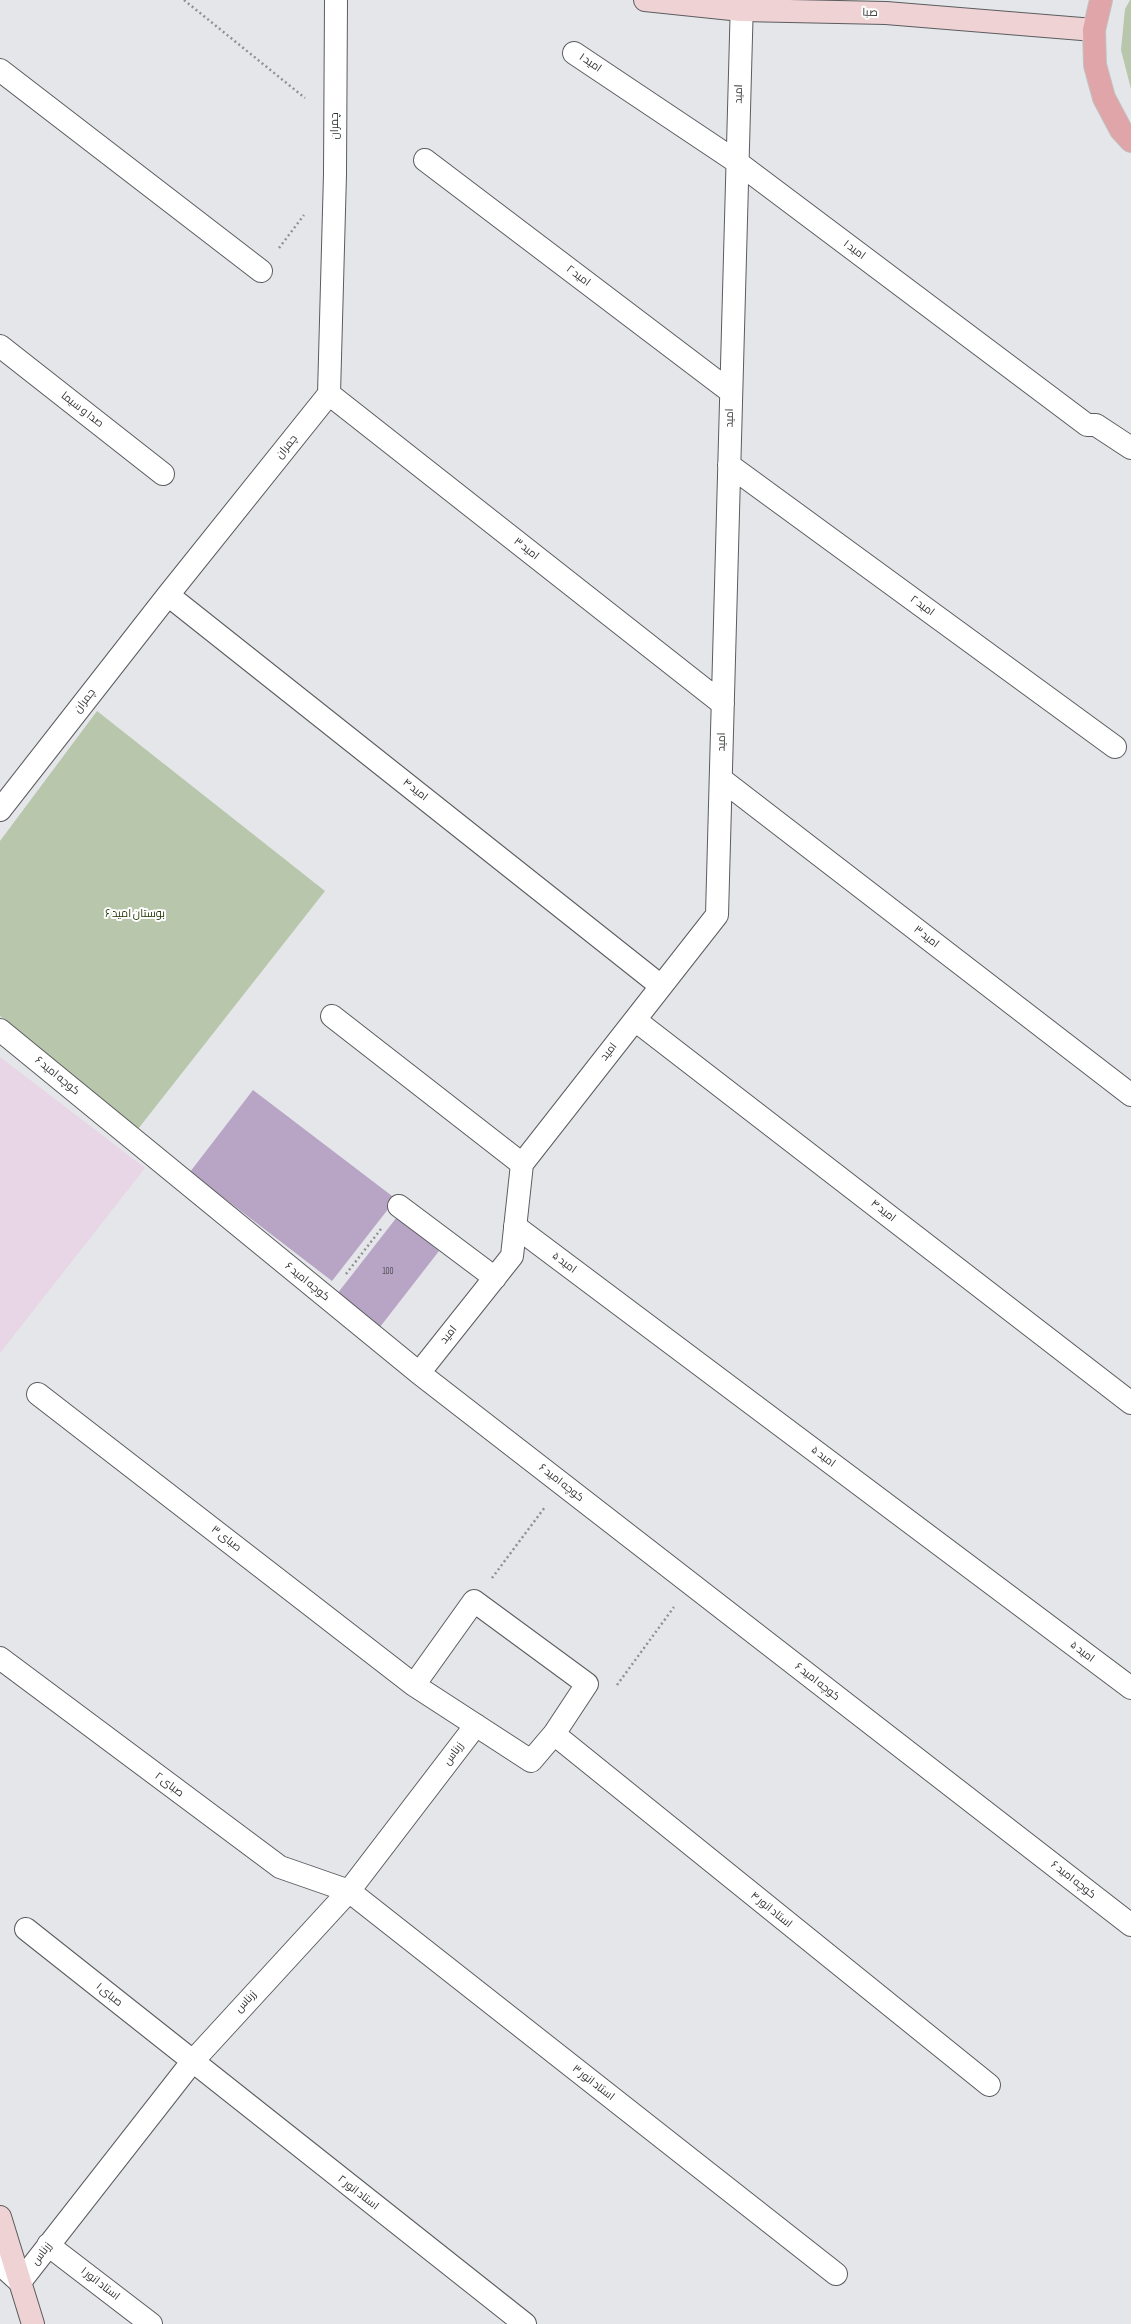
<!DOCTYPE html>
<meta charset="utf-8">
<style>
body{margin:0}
canvas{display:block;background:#e4e6e9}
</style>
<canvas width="1131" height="2324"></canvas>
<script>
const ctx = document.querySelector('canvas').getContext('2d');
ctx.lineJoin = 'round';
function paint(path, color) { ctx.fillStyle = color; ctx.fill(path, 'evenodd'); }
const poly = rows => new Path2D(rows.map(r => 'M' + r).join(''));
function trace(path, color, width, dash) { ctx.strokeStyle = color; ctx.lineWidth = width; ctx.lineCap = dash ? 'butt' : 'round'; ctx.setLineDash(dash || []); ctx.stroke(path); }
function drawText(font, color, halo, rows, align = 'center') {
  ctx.font = font + ' "Sofia Sans Condensed",Cairo,sans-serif'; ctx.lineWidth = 4; ctx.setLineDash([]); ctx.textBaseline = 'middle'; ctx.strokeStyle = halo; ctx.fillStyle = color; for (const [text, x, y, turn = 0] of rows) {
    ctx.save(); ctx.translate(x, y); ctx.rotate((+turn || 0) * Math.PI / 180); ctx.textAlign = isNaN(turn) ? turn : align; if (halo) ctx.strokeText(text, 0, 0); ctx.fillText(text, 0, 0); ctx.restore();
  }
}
paint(poly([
 [0,1057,145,1168,0,1353]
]), '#e8d5e6');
paint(poly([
 [1130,0,1131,0,1131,89,1121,50,1125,9],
 [97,711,325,891,138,1129,0,1016,0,841]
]), '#b8c6ab');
paint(poly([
 [253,1090,396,1199,332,1281,190,1172],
 [397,1217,439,1251,380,1327,337,1294]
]), '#b8a5c6');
const street = poly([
 [574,53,737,162,1087,425,1096,425,1131,448],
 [0,70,261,271],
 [425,160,731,392],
 [0,346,163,474],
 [329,394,723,704],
 [729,465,1115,747],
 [168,595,661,986],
 [721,779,1131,1095],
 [0,810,168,595,329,394,335,174,336,0],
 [332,1016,522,1164],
 [635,1020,1131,1403],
 [0,1030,419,1373,1131,1925],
 [399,1206,495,1278],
 [515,1226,1131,1688],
 [419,1373,512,1256,522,1164,717,915,742,0],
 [38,1394,414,1685,531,1761,554,1734,587,1684,474,1601,414,1685],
 [0,1658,280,1867,349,1891,836,2274],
 [554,1734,989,2085],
 [26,1929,525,2324],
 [48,2245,151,2324],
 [0,2264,20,2282,192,2062,349,1891,476,1725]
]);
const secondary = poly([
 [645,0,741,10,886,13,1094,30],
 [0,2217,33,2324]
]);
const primary = poly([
 [1101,0,1094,30,1095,65,1104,98,1121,130,1131,141]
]);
trace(street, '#5b5c5f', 24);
trace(secondary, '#5b5c5f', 24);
trace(primary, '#c1c2c2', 24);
trace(poly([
 [184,0,305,98],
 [279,248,304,215],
 [346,1274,381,1229],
 [492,1578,545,1507],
 [617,1685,674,1607]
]), '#8f9193', 2.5, [2, 3]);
trace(street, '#fff', 22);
trace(secondary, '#efd2d4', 22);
trace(primary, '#dfa5a8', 22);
drawText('9px', '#534f58', null, [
 ["100",388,1272]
]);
drawText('11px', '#313233', '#fff', [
 ["صبا",870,13,1],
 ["امید ۱",590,63,34],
 ["امید",739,94,-88],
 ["چمران",335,126,-90],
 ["امید ۱",854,250,37],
 ["امید ۲",578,276,37],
 ["صدا و سیما",82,410,38],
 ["امید",730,418,-89],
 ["چمران",287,447,-51],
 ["امید ۳",526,549,38],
 ["امید ۲",922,606,36],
 ["چمران",85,701,-52],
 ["امید",722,742,-89],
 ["امید ۴",415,790,38],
 ["امید ۳",926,937,38],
 ["امید",609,1052,-52],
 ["کوچه امید ۶",57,1076,39],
 ["امید ۴",883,1211,38],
 ["امید ۵",564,1263,37],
 ["کوچه امید ۶",307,1282,39],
 ["امید",449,1335,-51],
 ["امید ۵",823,1457,37],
 ["کوچه امید ۶",561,1483,38],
 ["صبای ۳",226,1539,38],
 ["امید ۵",1082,1652,37],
 ["کوچه امید ۶",817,1682,38],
 ["زرناس",454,1754,-53],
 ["صبای ۲",169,1785,37],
 ["کوچه امید ۶",1073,1880,38],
 ["استاد انور ۴",771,1910,39],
 ["صبای ۱",109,1995,39],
 ["زرناس",246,2002,-47],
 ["استاد انور ۳",593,2083,38],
 ["استاد انور ۲",358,2193,38],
 ["زرناس",42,2254,-52],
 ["استاد انور ۱",100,2284,38]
]);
drawText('11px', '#1e3300', '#fff', [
 ["بوستان امید ۶",135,914]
]);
</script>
